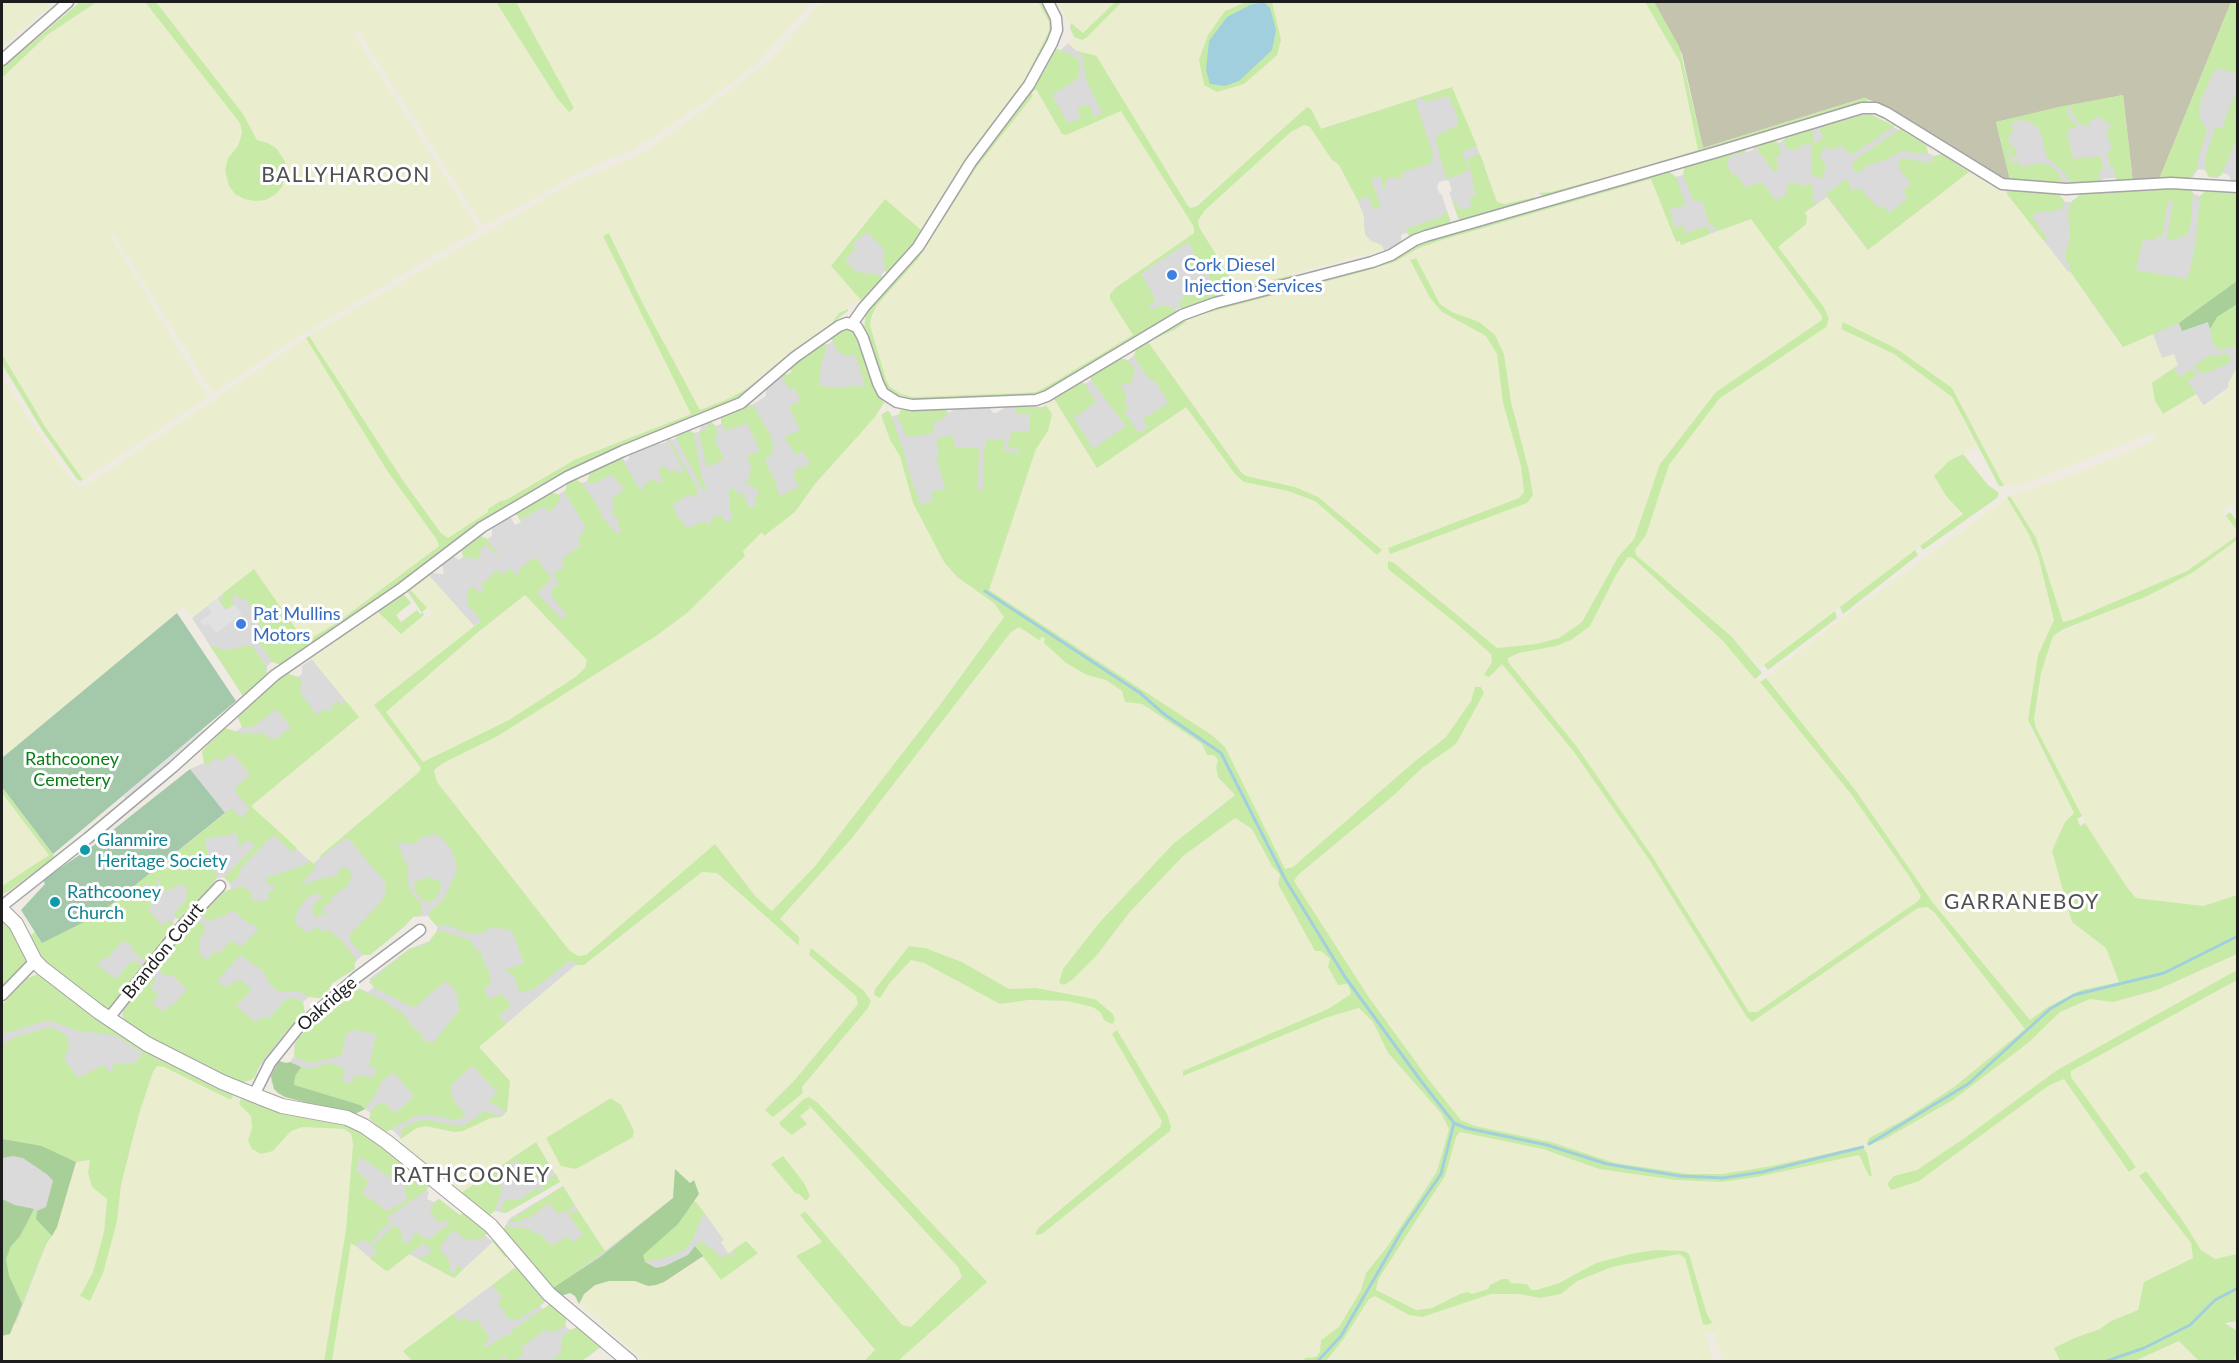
<!DOCTYPE html>
<style>
body{margin:0}
#map{position:relative;width:2239px;height:1363px;overflow:hidden;background:#efebe3;font-family:Lato,sans-serif}
canvas{display:block}
.frame{position:absolute;inset:0;border:3px solid #1d1d1d;pointer-events:none}
</style>
<div id="map">
<canvas width="2239" height="1363"></canvas>
<div class="frame"></div>
</div>
<script>
const ctx = document.querySelector('canvas').getContext('2d');
ctx.lineJoin = 'round';
function paint(path, color) { ctx.fillStyle = color; ctx.fill(path, 'evenodd'); }
const poly = rows => new Path2D(rows.map(r => 'M' + r).join(''));
function trace(path, color, width, dash) { ctx.strokeStyle = color; ctx.lineWidth = width; ctx.lineCap = dash ? 'butt' : 'round'; ctx.setLineDash(dash || []); ctx.stroke(path); }
function drawText(font, color, halo, rows, align = 'center') {
  ctx.font = font + ' Lato,sans-serif'; ctx.lineWidth = 6; ctx.setLineDash([]); ctx.textBaseline = 'middle'; ctx.strokeStyle = halo; ctx.fillStyle = color; for (const [text, x, y, turn = 0] of rows) {
    ctx.save(); ctx.translate(x, y); ctx.rotate((+turn || 0) * Math.PI / 180); ctx.textAlign = isNaN(turn) ? turn : align; if (halo) ctx.strokeText(text, 0, 0); ctx.fillText(text, 0, 0); ctx.restore();
  }
}
paint(poly([
 [2231,2,2237,2,2237,182,2231,181,2229,175,2223,173,2218,178,2213,178,2209,177,2205,170,2198,169,2193,177,2158,182],
 [1068,43,1077,51,1097,57,1127,108,1066,135,1035,83,1056,49,1061,50],
 [1452,87,1485,166,1474,219,1458,218,1449,192,1452,191,1449,181,1446,180,1439,182,1437,187,1439,193,1442,195,1450,220,1409,236,1407,233,1403,234,1401,235,1402,244,1386,254,1381,245,1371,241,1365,235,1363,227,1364,218,1358,201,1320,129],
 [2123,95,2118,183,2116,178,2112,178,2103,179,2100,184,2071,184,2069,182,2061,184,2010,180,1996,122],
 [1870,114,1926,145,1928,153,1934,156,1942,154,1868,250,1770,236,1756,217,1681,245,1650,176,1668,171,1676,177,1683,175,1685,166,1741,148,1747,152,1753,150,1754,144,1774,140,1778,143,1781,142,1786,137,1860,115],
 [2189,187,2194,194,2200,196,2208,189,2237,194,2238,367,2228,384,2229,387,2203,406,2196,394,2163,414,2123,347,2070,272,2068,272,2007,194,2058,193,2065,202,2071,202,2079,196],
 [885,199,887,273,885,271,881,275,882,277,861,300,831,266],
 [1197,235,1234,293,1186,310,1180,308,1176,310,1176,315,1138,337,1114,292],
 [848,332,879,407,762,531,598,661,525,586,474,626,429,576,432,573,442,574,444,573,442,565,453,556,459,560,463,557,462,550,480,536,487,539,492,536,492,528,510,516,515,525,521,522,515,511,547,492,557,495,566,490,567,482,574,479,582,483,587,481,591,471,620,456,625,461,629,459,629,453,657,441,661,444,666,442,668,437,672,440,676,438,678,433,687,429,694,433,699,432,702,423,710,421,716,426,721,424,721,417,749,405,752,405,766,396,766,388,783,373,787,375,792,372,790,367],
 [1136,349,1192,403,1097,468,1053,397,1080,381,1085,384,1091,380,1090,375,1118,358,1128,360,1136,354],
 [989,407,993,413,996,413,1006,407,1043,407,984,587,921,505,887,418,900,414,900,410,945,408,948,412,951,412,952,409],
 [254,569,281,665,272,662,267,666,267,676,243,696,192,618],
 [312,659,359,717,251,807,308,859,425,775,576,965,479,1047,510,1081,507,1112,503,1117,455,1132,417,1128,401,1139,395,1132,390,1129,386,1132,370,1120,370,1112,365,1109,355,1114,278,1093,271,1082,272,1070,279,1061,286,1063,290,1062,296,1053,294,1046,298,1038,349,992,357,988,368,992,374,987,369,979,409,949,430,941,437,931,437,926,428,916,413,917,405,926,370,955,363,955,357,960,354,964,355,969,331,984,332,986,320,998,309,997,303,1002,305,1014,286,1032,256,1071,124,1020,122,1015,123,1011,131,999,150,976,154,976,158,971,156,967,200,914,216,897,231,889,230,884,224,877,217,878,181,920,176,918,173,921,175,926,111,1007,108,1008,64,980,98,915,225,814,190,769,204,763,203,754,230,730,237,731,242,727,238,717,292,675,298,677,302,674,302,666],
 [32,976,150,1054,127,1115,2,1055,2,1005],
 [2,1130,76,1162,57,1227,16,1323,2,1322],
 [361,1142,399,1170,398,1175,401,1180,404,1182,411,1179,429,1192,427,1199,434,1202,439,1199,493,1242,454,1278,384,1270,348,1240],
 [536,1142,560,1182,506,1213,495,1211,489,1215,458,1195],
 [675,1169,724,1240,728,1253,746,1241,758,1253,584,1294,579,1304,576,1296,570,1293,560,1296,503,1230,510,1218,563,1186,604,1251],
 [516,1267,545,1302,540,1306,543,1309,566,1320,565,1326,570,1330,576,1328,582,1361,482,1361,473,1341,453,1314]
]), '#dbdada');
paint(poly([
 [1654,2,2231,2,2158,182,2133,183,2123,95,1996,122,2010,180,1998,177,1883,105,1864,98,1703,148,1682,54]
]), '#c3c3ae');
paint(poly([
 [2,2,55,2,2,46],
 [97,2,145,2,155,14,240,123,242,133,238,146,228,158,268,143,257,140,243,114,156,2,496,2,557,98,535,37,516,2,812,2,757,64,701,105,633,150,592,166,486,225,481,223,358,31,354,35,479,229,293,340,213,393,114,235,111,237,208,397,83,480,46,428,2,354,2,78,47,35],
 [821,2,1038,2,1049,22,1049,31,1022,85,960,167,920,231,885,200,831,265,861,300,839,313,832,322,748,388,730,398,700,410,643,304,610,233,604,236,691,414,576,459,506,500,499,501,488,509,488,512,448,538,441,533,404,482,309,336,575,181,633,158,659,142,770,60],
 [1056,2,1115,2,1083,33,1065,18,1067,16],
 [1122,2,1246,2,1225,11,1275,15,1272,2,1645,2,1680,62,1698,150,1627,172,1550,192,1535,192,1535,197,1505,204,1497,202,1485,166,1451,87,1320,129,1311,109,1192,208,1188,206,1097,57,1077,51,1068,43,1074,37,1077,39,1086,38],
 [1036,89,1062,134,1121,111,1194,227,1194,233,1115,287,1110,294,1110,299,1133,335,1049,385,1036,392,1020,393,912,397,901,394,889,386,885,376,870,324,872,315,877,305,918,259,976,168,1033,96,1031,94],
 [1304,124,1310,127,1332,160,1339,165,1363,213,1365,235,1371,241,1381,245,1384,250,1246,286,1237,285,1228,274,1199,227,1198,221,1204,211,1291,132],
 [1971,169,1993,186,2006,189,2007,194,2068,272,2070,271,2122,347,2153,334,2162,358,2174,354,2178,365,2152,383,2163,413,2196,394,2204,406,2229,388,2228,384,2237,367,2237,509,2233,503,2222,511,2237,530,2237,536,2187,571,2074,619,2063,622,2036,538,2010,496,2086,470,2156,439,2152,433,2045,476,2016,486,2004,486,1952,388,1843,322,1842,329,1894,354,1952,397,1977,447,1949,461,1946,496,1963,513,1760,668,1731,636,1636,555,1635,550,1646,535,1669,465,1719,399,1826,326,1823,306,1778,247,1806,224,1804,213,1827,197,1868,250],
 [1651,179,1676,242,1680,241,1681,245,1751,219,1822,316,1822,320,1716,392,1660,464,1634,539,1618,557,1582,622,1559,638,1536,644,1497,648,1394,563,1491,654,1492,662,1485,675,1489,677,1502,663,1574,752,1650,861,1746,1016,1752,1022,1918,908,1927,907,1933,912,2026,1029,1954,1087,1905,1119,1869,1138,1869,1145,1885,1139,1953,1100,2028,1043,2060,1012,2090,999,2113,1002,2157,990,2237,954,2237,962,2234,964,2237,970,2057,1070,1966,1137,1917,1170,1894,1176,1891,1190,2048,1086,2064,1079,2128,1172,2071,1077,2071,1071,2237,980,2237,1254,2215,1259,2201,1250,2183,1221,2145,1171,2139,1177,2191,1243,2193,1258,2144,1282,2138,1310,2111,1321,2100,1329,2074,1338,2055,1349,2060,1361,1722,1361,1715,1333,1705,1333,1713,1361,1326,1361,1343,1340,1369,1299,1375,1295,1389,1304,1422,1317,1491,1294,1519,1294,1540,1298,1561,1294,1577,1281,1612,1267,1680,1254,1685,1258,1691,1280,1707,1314,1689,1254,1655,1250,1630,1254,1596,1263,1559,1283,1537,1290,1531,1290,1527,1284,1511,1283,1472,1294,1460,1294,1432,1308,1416,1310,1376,1290,1379,1278,1445,1176,1456,1136,1460,1132,1543,1149,1599,1169,1676,1180,1722,1182,1757,1177,1859,1155,1862,1164,1867,1153,1722,1174,1689,1174,1615,1163,1551,1142,1475,1126,1461,1120,1429,1080,1368,996,1294,881,1298,875,1394,795,1422,768,1456,744,1484,693,1475,688,1471,701,1446,737,1414,762,1293,867,1285,869,1225,747,1135,685,988,590,1036,449,1048,431,1052,414,1046,405,1054,399,1097,468,1186,407,1235,474,1244,482,1288,491,1315,501,1377,555,1382,551,1295,487,1245,476,1147,342,1164,335,1195,316,1362,272,1395,262,1417,249,1439,241],
 [1416,258,1440,304,1452,312,1479,322,1504,354,1511,402,1529,471,1533,495,1390,554,1388,548,1519,498,1524,493,1521,466,1503,403,1497,354,1487,336,1442,312,1430,298,1410,261],
 [306,338,386,469,437,540,439,546,338,622,305,643,254,569,192,618,184,607,2,758,2,364,7,374,2,378,54,457,74,482,79,487,85,486],
 [878,413,881,415,890,440,900,456,913,503,944,562,957,577,994,603,1004,617,871,796,815,866,772,911,756,897,721,853,586,955,578,956,569,950,436,782,434,770,443,763,596,674,656,636,687,613,745,556,743,551,762,531,764,535,795,512,815,484],
 [2007,498,2027,531,2038,555,2054,620,2038,655,2030,728,2074,813,2065,822,2072,922,2106,948,2119,981,2081,990,2046,1008,2029,1020,1933,903,1856,791,1766,678,1841,619],
 [2237,540,2237,895,2203,906,2136,898,2126,886,2085,823,2036,728,2034,719,2041,673,2053,636,2192,573],
 [1628,557,1632,558,1723,641,1760,682,1851,794,1909,876,1921,896,1918,901,1757,1012,1749,1012,1654,859,1508,662,1508,657,1519,653,1556,646,1571,640,1590,626,1616,575],
 [426,572,474,626,374,705,421,768,419,772,346,834,313,864,251,806,359,717,309,656,326,645,327,647,333,643,377,611,401,634,424,615,427,618,431,614,409,587],
 [525,595,587,660,585,668,577,676,509,720,423,763,386,712,477,633],
 [1019,627,1025,632,1045,638,1044,643,1066,663,1087,675,1106,680,1123,691,1125,702,1141,704,1202,744,1207,755,1214,755,1218,760,1216,767,1235,795,1221,804,1173,844,1099,923,1072,980,1097,955,1129,913,1183,856,1234,818,1252,829,1320,950,1331,959,1328,967,1338,984,1348,984,1352,994,1328,1009,1183,1076,1328,1017,1359,1008,1373,1022,1388,1053,1441,1113,1449,1129,1437,1171,1387,1247,1366,1273,1361,1290,1339,1327,1322,1340,1320,1352,1316,1357,1306,1358,1304,1362,898,1361,986,1281,958,1267,962,1277,911,1327,902,1325,805,1211,801,1216,822,1243,796,1256,875,1351,864,1361,645,1361,579,1304,584,1294,595,1285,609,1281,635,1281,648,1286,656,1285,664,1282,703,1256,721,1279,746,1241,728,1253,721,1242,724,1240,697,1203,694,1201,699,1194,693,1180,690,1183,676,1169,673,1198,605,1251,536,1142,458,1195,401,1145,400,1141,416,1128,426,1126,455,1132,463,1131,490,1118,503,1116,507,1111,510,1081,479,1047,576,965,585,965,702,872,717,873,798,946,799,937,780,919,852,838,1011,632],
 [909,946,925,948,961,962,1009,989,1036,988,1095,999,1101,1013,1093,1007,1067,1001,1029,1000,1000,1004,924,962,910,960,889,984,880,998,875,995,875,989],
 [812,949,868,1008,802,1087,803,1093,788,1103,765,1110,793,1082,859,1004,856,996,809,955],
 [1162,1122,1170,1131,1042,1234,1036,1235,1038,1227,1160,1128],
 [2,793,49,855,2,886],
 [157,1066,164,1067,231,1100,233,1095,241,1099,239,1104,251,1116,252,1128,273,1151,291,1131,303,1127,344,1129,351,1134,353,1144,346,1230,324,1361,2,1362,2,1336,10,1334,16,1323,46,1244,57,1227,76,1162,90,1160,107,1199,104,1232,93,1272,80,1296,90,1301,117,1221,121,1185,139,1114,153,1072],
 [351,1242,384,1270,389,1270,409,1254,454,1278,493,1242,510,1256,513,1262,509,1263,513,1269,403,1351,412,1361,332,1362],
 [2179,1341,2199,1361,2135,1362]
]), '#ebeece');
paint(poly([
 [80,2,97,2,47,35,2,78,2,68],
 [145,2,156,2,243,114,257,140,268,143,276,148,285,161,286,174,282,187,276,194,266,200,255,201,244,199,235,194,229,186,225,170,228,158,238,146,242,133,240,123],
 [496,2,516,2,574,108,569,112,557,98],
 [1038,2,1044,2,1049,8,1053,31,1031,77,924,232,893,272,885,271,883,255,885,250,867,232,852,244,856,248,845,260,850,266,857,272,880,275,882,277,879,284,861,300,831,266,885,199,921,230,960,167,1022,85,1049,31,1049,22],
 [1115,2,1122,2,1086,38,1082,40,1074,37,1070,28,1071,23,1083,33],
 [1246,2,1272,2,1281,40,1277,55,1244,84,1217,92,1204,85,1199,60,1208,35,1225,11],
 [1645,2,1654,2,1679,46,1703,148,1864,98,1867,98,1868,103,1549,196,1541,195,1538,193,1550,192,1627,172,1698,150,1680,62],
 [2231,2,2237,3,2237,27,2234,26,2237,29,2237,70,2234,73,2218,68,2212,74,2199,105,2199,116,2207,131,2199,156,2197,169,2189,179,2158,182],
 [1054,48,1070,54,1077,58,1080,63,1079,76,1072,83,1052,95,1068,123,1081,118,1077,109,1082,106,1089,105,1095,117,1102,113,1086,80,1083,57,1077,51,1094,55,1097,57,1188,206,1191,208,1197,206,1307,107,1311,109,1321,129,1452,87,1477,146,1462,152,1469,171,1464,171,1464,173,1446,179,1436,140,1438,135,1458,125,1457,115,1448,96,1424,102,1422,98,1415,100,1434,157,1430,159,1432,163,1401,173,1403,182,1398,177,1391,177,1386,180,1385,192,1380,176,1371,179,1381,207,1374,210,1368,196,1358,201,1339,165,1332,160,1310,127,1304,125,1291,132,1204,211,1198,221,1199,227,1228,274,1237,285,1246,286,1292,275,1293,279,1186,310,1181,308,1179,304,1185,295,1199,295,1205,292,1212,283,1207,271,1203,272,1198,263,1189,267,1186,261,1195,255,1188,242,1141,274,1154,296,1155,301,1149,305,1152,310,1159,306,1167,306,1174,308,1176,310,1176,315,1040,395,912,401,901,398,883,385,864,328,866,311],
 [1036,89,1062,134,1066,135,1121,111,1194,227,1194,233,1115,288,1110,294,1110,299,1133,335,1049,385,1036,392,1020,393,912,397,901,394,889,386,885,376,870,325,872,315,877,305,918,259,976,168,1033,96,1032,93],
 [2237,90,2237,107,2234,120,2237,121,2237,138,2221,176,2209,177,2205,170,2206,155,2215,128,2225,126,2224,120],
 [2123,95,2133,183,2118,183,2113,168,2110,167,2108,152,2112,149,2106,130,2110,128,2111,123,2106,123,2101,117,2094,118,2088,125,2082,126,2080,122,2073,117,2072,107,2067,108,2070,120,2079,126,2067,130,2073,159,2100,156,2104,168,2100,171,2100,184,2071,184,2065,173,2046,156,2042,136,2038,128,2028,121,2019,120,2011,123,2014,133,2008,135,2011,147,2014,146,2017,157,2012,158,2009,149,2007,150,2011,163,2018,161,2020,167,2043,163,2052,167,2059,174,2063,182,2061,184,2010,180,1996,122,2058,107],
 [1870,114,1895,126,1853,154,1845,151,1842,145,1831,150,1828,150,1825,146,1820,155,1827,170,1822,173,1824,178,1812,176,1812,144,1800,145,1800,149,1790,149,1785,147,1784,141,1786,137,1812,129,1814,143,1823,139,1819,127],
 [1900,129,1926,145,1928,153,1923,154,1901,151,1882,162,1877,162,1867,166,1858,173,1855,172,1852,167,1855,160],
 [1774,140,1778,143,1781,156,1776,157,1778,171,1774,172,1754,144],
 [1741,148,1746,151,1739,155,1734,153,1726,162,1732,175,1736,174,1745,187,1762,182,1776,201,1789,192,1785,187,1793,182,1794,185,1799,183,1802,187,1810,183,1815,193,1811,196,1816,204,1804,212,1807,216,1806,224,1778,247,1823,306,1829,318,1826,327,1719,399,1669,465,1646,535,1635,550,1636,555,1731,636,1762,673,1755,679,1723,641,1633,558,1628,557,1616,575,1590,626,1571,640,1556,646,1519,653,1508,658,1508,662,1577,747,1654,859,1749,1012,1757,1012,1918,901,1921,896,1909,876,1851,794,1760,682,1766,678,1856,791,1933,903,2030,1020,2046,1008,2081,990,2119,982,2106,948,2072,922,2052,851,2065,822,2074,813,2028,720,2038,655,2054,620,2038,555,2027,531,2007,498,2010,496,2036,538,2063,622,2074,619,2187,571,2237,536,2237,530,2226,516,2230,512,2237,521,2237,540,2192,573,2145,597,2064,629,2053,636,2041,673,2034,719,2036,728,2082,816,2077,819,2080,826,2085,823,2126,886,2136,898,2203,906,2237,895,2237,954,2157,990,2113,1002,2090,999,2060,1012,2028,1043,1953,1100,1885,1139,1869,1145,1867,1143,1869,1138,1905,1119,1954,1087,2025,1029,1934,912,1927,907,1918,908,1752,1022,1746,1016,1650,861,1574,752,1502,664,1489,677,1484,675,1492,662,1491,654,1456,623,1388,569,1388,561,1394,563,1497,648,1536,644,1559,638,1582,622,1618,557,1634,539,1660,464,1716,392,1822,320,1822,316,1751,219,1718,231,1709,223,1702,201,1694,202,1683,175,1685,166],
 [1480,154,1497,202,1505,204,1535,197,1535,199,1463,222,1458,218,1453,202,1456,201,1459,210,1472,206,1469,197,1476,195,1472,183,1474,182,1467,159],
 [1942,154,1969,172,1868,250,1826,194,1846,179,1852,188,1849,190,1850,191,1855,189,1861,189,1878,208,1882,205,1889,213,1908,198,1902,191,1911,184,1898,167,1900,160,1903,158,1931,163,1934,156],
 [1668,171,1676,177,1686,205,1669,209,1675,228,1683,225,1685,233,1708,226,1710,234,1681,245,1680,241,1676,242,1651,179,1439,241,1417,249,1395,262,1362,272,1195,316,1194,313,1417,242],
 [2189,187,2193,194,2190,228,2187,234,2174,240,2167,240,2173,202,2168,201,2162,237,2157,236,2156,240,2143,240,2136,270,2186,279,2190,271,2196,240,2200,196,2208,189,2237,190,2237,281,2179,323,2123,347,2070,271,2070,264,2066,261,2065,254,2070,238,2068,215,2071,202,2079,196,2078,194,2111,190],
 [2006,189,2058,193,2065,202,2060,210,2034,213,2032,217,2047,238,2044,241,2007,194],
 [1447,211,1450,220,1449,226,1410,237,1407,232,1406,229,1443,216,1443,213],
 [609,233,643,304,700,410,730,398,748,388,832,323,839,313,848,309,848,311,836,320,835,323,740,399,563,473,544,484,281,665,272,662,260,644,260,636,264,632,255,619,258,616,244,597,240,600,236,594,231,598,235,604,226,610,219,601,224,597,222,594,254,569,305,642,338,622,439,546,437,540,386,469,306,338,309,336,404,482,441,533,448,538,488,512,488,509,500,501,506,500,576,459,691,414,603,236],
 [1416,258,1440,304,1452,312,1479,322,1495,335,1504,354,1511,402,1529,471,1533,495,1527,503,1390,554,1388,548,1519,498,1524,492,1521,466,1503,403,1497,354,1486,336,1442,312,1430,298,1410,260],
 [2237,304,2237,346,2218,350,2212,341,2210,329,2217,317],
 [1184,318,1186,322,1176,329,1148,342,1241,472,1246,476,1295,487,1318,497,1382,550,1377,555,1315,501,1288,491,1244,482,1235,474,1186,407,1097,468,1053,397,1080,381,1085,384,1096,402,1074,418,1093,449,1126,426,1091,380,1090,375,1118,358,1128,360,1135,371,1131,383,1129,384,1126,383,1121,387,1127,397,1124,400,1129,408,1124,412,1139,433,1148,427,1143,419,1168,403,1156,382,1150,379,1144,372,1134,357,1136,349],
 [1843,322,1897,349,1952,388,2004,486,1999,486,1952,397,1894,354,1841,329],
 [848,329,859,335,874,388,884,403,875,417,815,484,795,512,764,536,762,532,743,551,745,556,687,613,656,636,496,737,443,763,434,770,437,782,569,950,578,956,586,955,715,844,756,897,772,911,815,866,939,706,1004,617,994,603,957,577,944,562,913,503,900,456,890,440,881,415,887,411,890,412,906,458,907,467,921,505,933,501,931,492,945,489,936,457,939,455,936,439,953,435,955,447,975,447,979,450,978,489,983,490,984,450,987,439,1005,439,1003,450,1020,454,1019,450,1007,447,1012,432,1030,431,1030,414,1016,414,1016,407,1043,407,1046,405,1052,414,1048,431,1036,449,989,590,1213,736,1225,747,1285,869,1293,867,1414,762,1446,737,1471,701,1475,687,1481,687,1484,693,1456,744,1422,768,1394,795,1298,875,1294,881,1368,996,1429,1080,1461,1120,1475,1126,1551,1142,1615,1163,1689,1174,1722,1174,1772,1166,1862,1146,1867,1153,1872,1176,1869,1176,1859,1155,1757,1177,1722,1182,1676,1180,1599,1169,1543,1149,1460,1132,1456,1137,1445,1176,1379,1278,1376,1290,1416,1310,1432,1308,1460,1294,1468,1292,1472,1294,1488,1289,1490,1285,1502,1279,1508,1279,1511,1283,1527,1284,1531,1290,1537,1290,1559,1283,1596,1263,1630,1254,1655,1250,1684,1251,1689,1254,1707,1314,1712,1323,1707,1325,1703,1324,1685,1258,1679,1254,1612,1267,1577,1281,1561,1294,1540,1298,1519,1294,1491,1294,1422,1317,1409,1315,1375,1296,1369,1299,1343,1340,1326,1361,1304,1361,1305,1358,1316,1357,1320,1352,1321,1340,1339,1327,1361,1290,1366,1273,1387,1247,1421,1196,1437,1171,1449,1129,1441,1113,1388,1053,1373,1022,1359,1008,1328,1017,1183,1076,1183,1071,1328,1009,1351,994,1348,984,1338,985,1328,967,1330,959,1321,951,1315,951,1278,884,1280,875,1272,866,1252,829,1235,818,1183,856,1129,913,1097,955,1072,980,1064,985,1059,983,1063,969,1099,923,1173,844,1235,795,1218,777,1216,767,1218,760,1214,755,1207,755,1202,744,1142,704,1125,702,1122,691,1106,680,1087,675,1066,663,1044,643,1045,638,1042,637,1039,640,1019,627,1011,632,852,838,780,919,799,937,799,946,717,873,702,872,584,965,576,965,571,960,534,989,519,993,515,977,505,970,524,963,512,931,491,927,482,933,469,934,447,925,437,926,430,919,430,911,443,900,456,873,457,867,452,850,441,837,434,834,420,838,416,844,403,842,397,846,398,850,401,850,404,862,407,862,409,890,422,905,422,915,413,917,405,926,370,955,363,955,350,941,350,934,381,902,385,895,386,883,347,837,320,858,320,856,419,772,421,768,374,705,481,621,468,605,467,592,473,586,480,594,484,590,480,586,489,578,492,579,490,576,497,570,502,575,509,568,516,575,521,570,520,568,535,557,552,579,537,593,562,619,567,615,551,596,551,590,559,582,553,574,565,566,561,560,581,545,578,539,586,528,564,491,566,490,567,482,574,479,582,483,602,513,600,515,617,534,622,531,617,524,619,521,611,511,615,508,612,498,624,490,612,474,595,483,589,483,587,481,591,471,620,456,640,490,644,488,643,485,655,479,658,484,663,480,658,469,666,466,669,472,676,469,678,474,684,471,667,438,668,437,698,490,696,494,692,498,689,494,672,505,679,518,687,528,705,521,707,525,712,523,710,519,721,515,726,523,733,518,730,511,730,499,728,491,733,488,737,494,742,492,750,508,757,505,754,498,759,495,757,488,754,490,751,483,746,485,745,482,750,480,748,476,751,474,749,471,752,468,747,456,760,450,747,423,727,431,721,424,721,417,753,405,772,438,773,452,765,460,777,484,775,486,780,496,799,487,793,476,797,472,795,469,800,466,803,469,810,463,802,451,796,455,784,437,800,430,789,407,801,400,794,388,790,389,780,375,783,373,787,375,792,372,790,367,822,343,827,345,821,364,819,386,848,388,855,384,856,387,865,385,855,354,846,356,838,351,831,338,841,330],
 [525,595,587,660,585,668,577,676,509,720,423,762,386,712,477,633],
 [2,354,46,428,83,480,80,481,77,479,42,430,2,364],
 [2228,354,2231,356,2229,363,2204,374,2193,367,2208,356],
 [2174,368,2180,377,2191,369,2197,374,2188,382,2196,394,2163,414,2155,401,2152,383],
 [945,408,947,412,946,416,941,420,932,423,935,432,919,436,910,437,905,434,897,415,900,414,900,410],
 [710,421,716,426,717,434,715,440,724,459,710,466,706,466,699,432,708,428,706,422],
 [687,429,694,433,702,479,707,488,703,490,676,438,678,433],
 [1963,454,1988,485,1999,493,1997,498,1923,550,1920,546,1963,514,1946,496,1934,476,1949,461],
 [547,492,558,494,560,497,560,500,552,510,548,512,544,506,520,520,515,511],
 [480,536,487,539,500,559,486,544,480,550,481,555,477,559,463,557,462,550],
 [1915,550,1918,555,1843,614,1840,607],
 [408,587,427,608,422,612,424,615,401,634,377,611,339,639,339,636,401,591,411,603,396,615,401,622,417,610,420,614,422,613,406,589],
 [1835,611,1837,618,1768,670,1764,665],
 [209,644,220,649,229,650,248,645,253,647,266,666,267,676,243,696],
 [287,673,300,678,302,685,300,693,317,715,324,709,330,711,333,708,331,706,338,701,341,705,346,701,359,717,251,806,297,848,293,852,273,835,240,869,239,876,230,884,224,877,255,846,248,840,239,846,237,833,205,839,211,869,216,871,217,877,212,886,181,920,176,918,174,914,185,901,187,886,176,886,172,889,170,888,163,893,158,877,158,883,150,889,148,883,143,886,149,891,144,895,153,905,148,909,161,925,165,924,171,920,175,926,146,963,132,950,134,948,123,940,107,959,104,957,97,965,116,979,129,963,136,961,142,967,111,1007,106,1009,42,963,30,940,30,936,36,931,42,942,98,915,232,808,240,818,250,810,234,789,250,774,232,753,221,761,216,757,208,765,204,763,202,751,225,728,244,734,265,733,270,739,273,738,275,740,291,727,276,709,253,727,242,727,237,716,267,686],
 [2,787,55,857,9,891,2,894,2,886,49,855,2,793],
 [310,860,316,867,300,886,323,878,338,876,339,870,343,866,352,873,348,886,331,897,333,899,322,908,327,915,326,917,322,913,316,918,312,910,316,902,325,895,315,894,308,897,297,911,295,923,307,933,318,927,323,932,327,929,341,940,357,960,354,964,355,969,331,984,332,986,320,998,309,997,298,991,278,991,270,984,262,970,240,955,217,981,225,988,232,982,234,984,240,979,252,990,236,1005,254,1021,257,1021,260,1018,269,1018,286,999,295,998,303,1002,305,1014,286,1032,260,1064,255,1077,251,1080,237,1084,141,1033,124,1020,123,1011,150,976,156,979,151,988,159,995,152,1003,163,1012,170,1005,173,1006,187,989,172,975,164,976,156,967,195,919,205,926,204,932,199,941,200,949,198,952,207,960,215,951,219,954,232,940,241,947,258,929,252,923,250,925,233,910,226,915,208,921,200,914,216,897,225,891,244,886,249,892,251,891,251,897,256,902,269,900,268,892,275,890,273,884,268,885,266,878,305,865],
 [429,877,441,882,441,887,436,899,426,903,418,896,413,887,415,882],
 [2,916,6,919,27,957,26,962,2,989],
 [437,931,446,932,470,940,477,951,480,950,484,963,489,970,491,984,484,988,488,999,502,994,511,1005,499,1016,506,1024,479,1047,510,1081,507,1112,488,1101,497,1093,473,1066,452,1084,451,1093,454,1101,466,1116,456,1120,426,1114,416,1116,386,1132,369,1118,373,1108,377,1105,385,1103,395,1113,414,1097,394,1072,380,1083,377,1092,365,1109,360,1105,294,1085,295,1076,301,1067,309,1069,330,1063,342,1067,345,1073,341,1080,351,1084,355,1075,374,1077,376,1068,369,1066,376,1034,353,1030,346,1034,342,1054,340,1056,311,1063,294,1057,295,1043,298,1038,349,992,357,988,381,999,402,1013,412,1026,424,1036,422,1040,426,1043,429,1040,433,1043,460,1009,456,999,459,996,454,991,455,990,445,981,418,1005,412,1007,374,987,369,982,409,949,427,944],
 [909,946,925,948,962,962,1009,989,1036,988,1095,999,1113,1014,1115,1021,1112,1024,1104,1020,1101,1013,1093,1007,1067,1001,1029,1000,1000,1004,924,963,911,960,889,984,880,998,874,995,875,989],
 [811,948,864,991,871,1001,868,1008,802,1087,803,1093,773,1117,765,1110,793,1082,858,1004,856,996,809,955],
 [2237,970,2237,980,2071,1071,2071,1077,2136,1167,2129,1172,2064,1079,2048,1086,1919,1181,1891,1190,1887,1184,1894,1176,1917,1170,1966,1137,2057,1070],
 [40,973,234,1093,231,1100,164,1067,157,1066,153,1072,139,1114,121,1185,117,1221,103,1273,90,1301,80,1296,93,1272,104,1232,107,1199,92,1187,88,1173,90,1160,76,1162,42,1146,2,1139,2,1040,5,1043,13,1038,42,1029,52,1028,63,1033,68,1038,69,1047,64,1059,78,1078,103,1065,111,1073,114,1070,111,1067,116,1063,130,1064,137,1061,143,1053,115,1035,94,1033,93,1031,78,1031,54,1022,42,1022,6,1033,2,1031,2,1005,26,979],
 [1117,1030,1167,1114,1171,1126,1170,1131,1042,1234,1035,1235,1038,1228,1160,1127,1162,1121,1112,1034],
 [242,1096,355,1124,403,1162,398,1172,399,1178,396,1181,359,1156,357,1172,369,1181,362,1193,387,1211,407,1200,403,1181,407,1181,417,1175,429,1185,427,1190,387,1217,391,1222,381,1230,370,1245,363,1239,355,1246,351,1243,332,1361,324,1361,346,1230,353,1144,351,1134,344,1129,303,1127,291,1131,273,1151,261,1154,252,1149,248,1141,252,1128,251,1116,239,1104],
 [809,1097,817,1102,987,1282,898,1361,864,1361,875,1350,796,1256,822,1242,800,1215,805,1211,902,1325,911,1327,962,1277,958,1267,808,1104,810,1108,800,1116,807,1124,792,1135,781,1126,779,1123,804,1099],
 [611,1098,621,1105,634,1131,633,1137,576,1169,561,1166,546,1138],
 [484,1111,503,1117,490,1118,463,1131,455,1132,426,1126,416,1128,401,1139,400,1136,403,1128,417,1121,427,1120,459,1126,467,1124],
 [536,1142,553,1171,536,1180,523,1164,522,1165,516,1160,503,1173,505,1176,499,1183,502,1189,495,1211,487,1217,458,1195],
 [783,1156,804,1183,810,1196,806,1201,798,1193,796,1194,771,1164],
 [2146,1171,2183,1221,2201,1250,2215,1259,2237,1254,2237,1321,2225,1323,2237,1331,2237,1353,2234,1361,2199,1361,2179,1341,2135,1361,2060,1361,2054,1348,2074,1338,2100,1329,2111,1321,2138,1310,2144,1282,2193,1258,2191,1243,2139,1176],
 [556,1174,560,1182,506,1213,500,1212,505,1199,520,1200,537,1187,540,1191,543,1189,540,1185],
 [563,1186,575,1205,570,1209,568,1215,565,1210,558,1214,549,1203,529,1218,522,1218,523,1221,507,1222],
 [439,1199,460,1215,466,1211,489,1230,486,1235,479,1240,467,1240,453,1230,439,1248,449,1260,449,1268,452,1273,456,1272,456,1265,463,1269,454,1278,419,1259,432,1252,424,1243,387,1271,370,1259,377,1252,373,1248,374,1245,394,1225,401,1230,403,1242,406,1243,410,1242,416,1232,428,1240,450,1223,446,1221,440,1223,437,1221,430,1211,431,1207],
 [694,1201,704,1212,691,1243,684,1250,668,1257,645,1262,643,1254,678,1224],
 [34,1209,37,1211,36,1219,52,1236,46,1244,22,1304,9,1276,6,1259,11,1246,20,1236],
 [578,1210,605,1251,554,1288,560,1296,558,1298,503,1230,506,1226,531,1229,533,1234,538,1232,549,1243,553,1245,567,1236,573,1242,583,1235,569,1216,570,1212,573,1213],
 [493,1238,501,1242,546,1298,540,1306,519,1319,514,1320,507,1318,505,1314,506,1309,502,1310,498,1304,502,1297,492,1285,516,1267,510,1256,505,1257,492,1241],
 [746,1241,758,1253,721,1280,695,1246,701,1242,705,1243,710,1250,713,1248,721,1259,728,1253,731,1257,735,1255,732,1251],
 [553,1302,567,1314,565,1326,551,1333,547,1329,520,1348,524,1354,516,1359,517,1361,504,1361,507,1359,505,1355,499,1360,500,1361,412,1361,403,1351,453,1314,459,1321,465,1317,470,1323,477,1319,490,1339,483,1344,486,1348,505,1335,509,1336,512,1330],
 [581,1326,625,1361,616,1361,601,1347,582,1361,549,1362,561,1353,561,1339,564,1335,570,1330]
]), '#c8eaa7');
paint(poly([
 [2237,281,2237,304,2217,317,2210,329,2208,322,2182,331,2179,323],
 [279,1061,286,1063,290,1062,301,1067,295,1076,294,1085,360,1105,365,1109,355,1114,348,1114,285,1097,278,1093,274,1089,271,1076],
 [2,1139,42,1146,76,1162,57,1227,52,1236,36,1219,37,1211,46,1207,53,1181,48,1175,23,1158,13,1156,2,1158],
 [675,1169,690,1183,694,1180,699,1194,678,1224,643,1255,645,1262,656,1268,665,1266,688,1255,695,1246,703,1256,664,1282,656,1285,648,1286,635,1281,609,1281,595,1285,584,1294,579,1304,575,1296,570,1293,560,1296,553,1288,600,1257,673,1198],
 [2,1199,15,1205,34,1209,20,1236,11,1246,6,1259,9,1276,22,1304,10,1334,2,1336]
]), '#a7cf97');
paint(poly([
 [177,613,236,701,53,854,2,787,2,758],
 [190,769,225,813,98,915,42,943,21,910,45,884,43,880,94,845]
]), '#a4c8aa');
paint(poly([
 [217,598,226,610,235,604,242,614,216,633,208,623,204,626,200,621,212,613,207,606],
 [203,729,205,733,126,799,123,796]
]), '#e1e1e1');
paint(poly([
 [1264,2,1270,8,1276,30,1272,50,1239,81,1225,86,1210,84,1206,70,1209,41,1227,17,1250,5]
]), '#a2cfde');
trace(poly([
 [985,591,1140,693,1164,714,1221,753,1285,879,1345,977,1421,1081,1454,1123,1466,1128,1547,1145,1607,1164,1680,1176,1723,1178,1762,1172,1863,1147],
 [1869,1144,1968,1084,2050,1009,2074,995,2164,973,2238,936],
 [1317,1362,1341,1336,1403,1229,1441,1174,1454,1123],
 [2104,1362,2144,1348,2190,1325,2215,1300,2238,1288]
]), '#a2cfde', 3);
const minor = poly([
 [2,60,68,2],
 [852,324,864,307,918,247,971,162,1029,85,1052,43,1057,30,1056,18,1048,2],
 [2,906,88,838,173,767,275,675,402,588,482,527,567,477,623,451,741,403,795,357,839,326,847,323,857,327,863,338,878,383,883,393,897,402,912,405,1036,400,1047,396,1182,315,1215,303,1372,262,1391,255,1415,240,1426,236,1720,151,1862,108,1876,108,1887,113,2002,184,2066,189,2171,183,2238,187],
 [2,995,35,961],
 [109,1018,182,926,220,886],
 [254,1095,270,1063,298,1028,357,977,420,930]
]);
const tertiary = poly([
 [2,910,16,924,35,961,42,968,99,1012,147,1044,222,1082,264,1099,282,1106,347,1118,364,1126,387,1142,491,1226,549,1294,630,1362]
]);
trace(minor, '#a4a4a4', 13);
trace(tertiary, '#a4a4a4', 16);
trace(minor, '#fff', 10);
trace(tertiary, '#fff', 14);
for (const [x, y, r, color] of [
 [1172,275,6,"#3f7fe0"],
 [241,624,6,"#3f7fe0"],
 [85,850,6,"#0f9aa8"],
 [55,902,6,"#0f9aa8"]
]) { const dot = new Path2D(); dot.arc(x, y, r, 0, 2 * Math.PI); ctx.fillStyle = color; ctx.fill(dot); trace(dot, '#fff', 2); }
drawText('18px', '#366cbe', '#fff', [
 ["Cork Diesel",1184,265],
 ["Injection Services",1184,286],
 ["Pat Mullins",253,614],
 ["Motors",253,635]
], 'left');
drawText('18px', '#097e14', '#fff', [
 ["Rathcooney",72,759],
 ["Cemetery",72,780]
]);
drawText('18px', '#0d838f', '#fff', [
 ["Glanmire",97,840],
 ["Heritage Society",97,861],
 ["Rathcooney",67,892],
 ["Church",67,913]
], 'left');
drawText('18px', '#1d1d1d', '#fff', [
 ["Brandon Court",163,951,-51],
 ["Oakridge",327,1004,-41]
]);
ctx.letterSpacing = '1.5px';
drawText('21px', '#505050', '#fff', [
 ["BALLYHAROON",346,175],
 ["GARRANEBOY",2022,902],
 ["RATHCOONEY",472,1175]
]);
ctx.letterSpacing = '0px';
</script>
